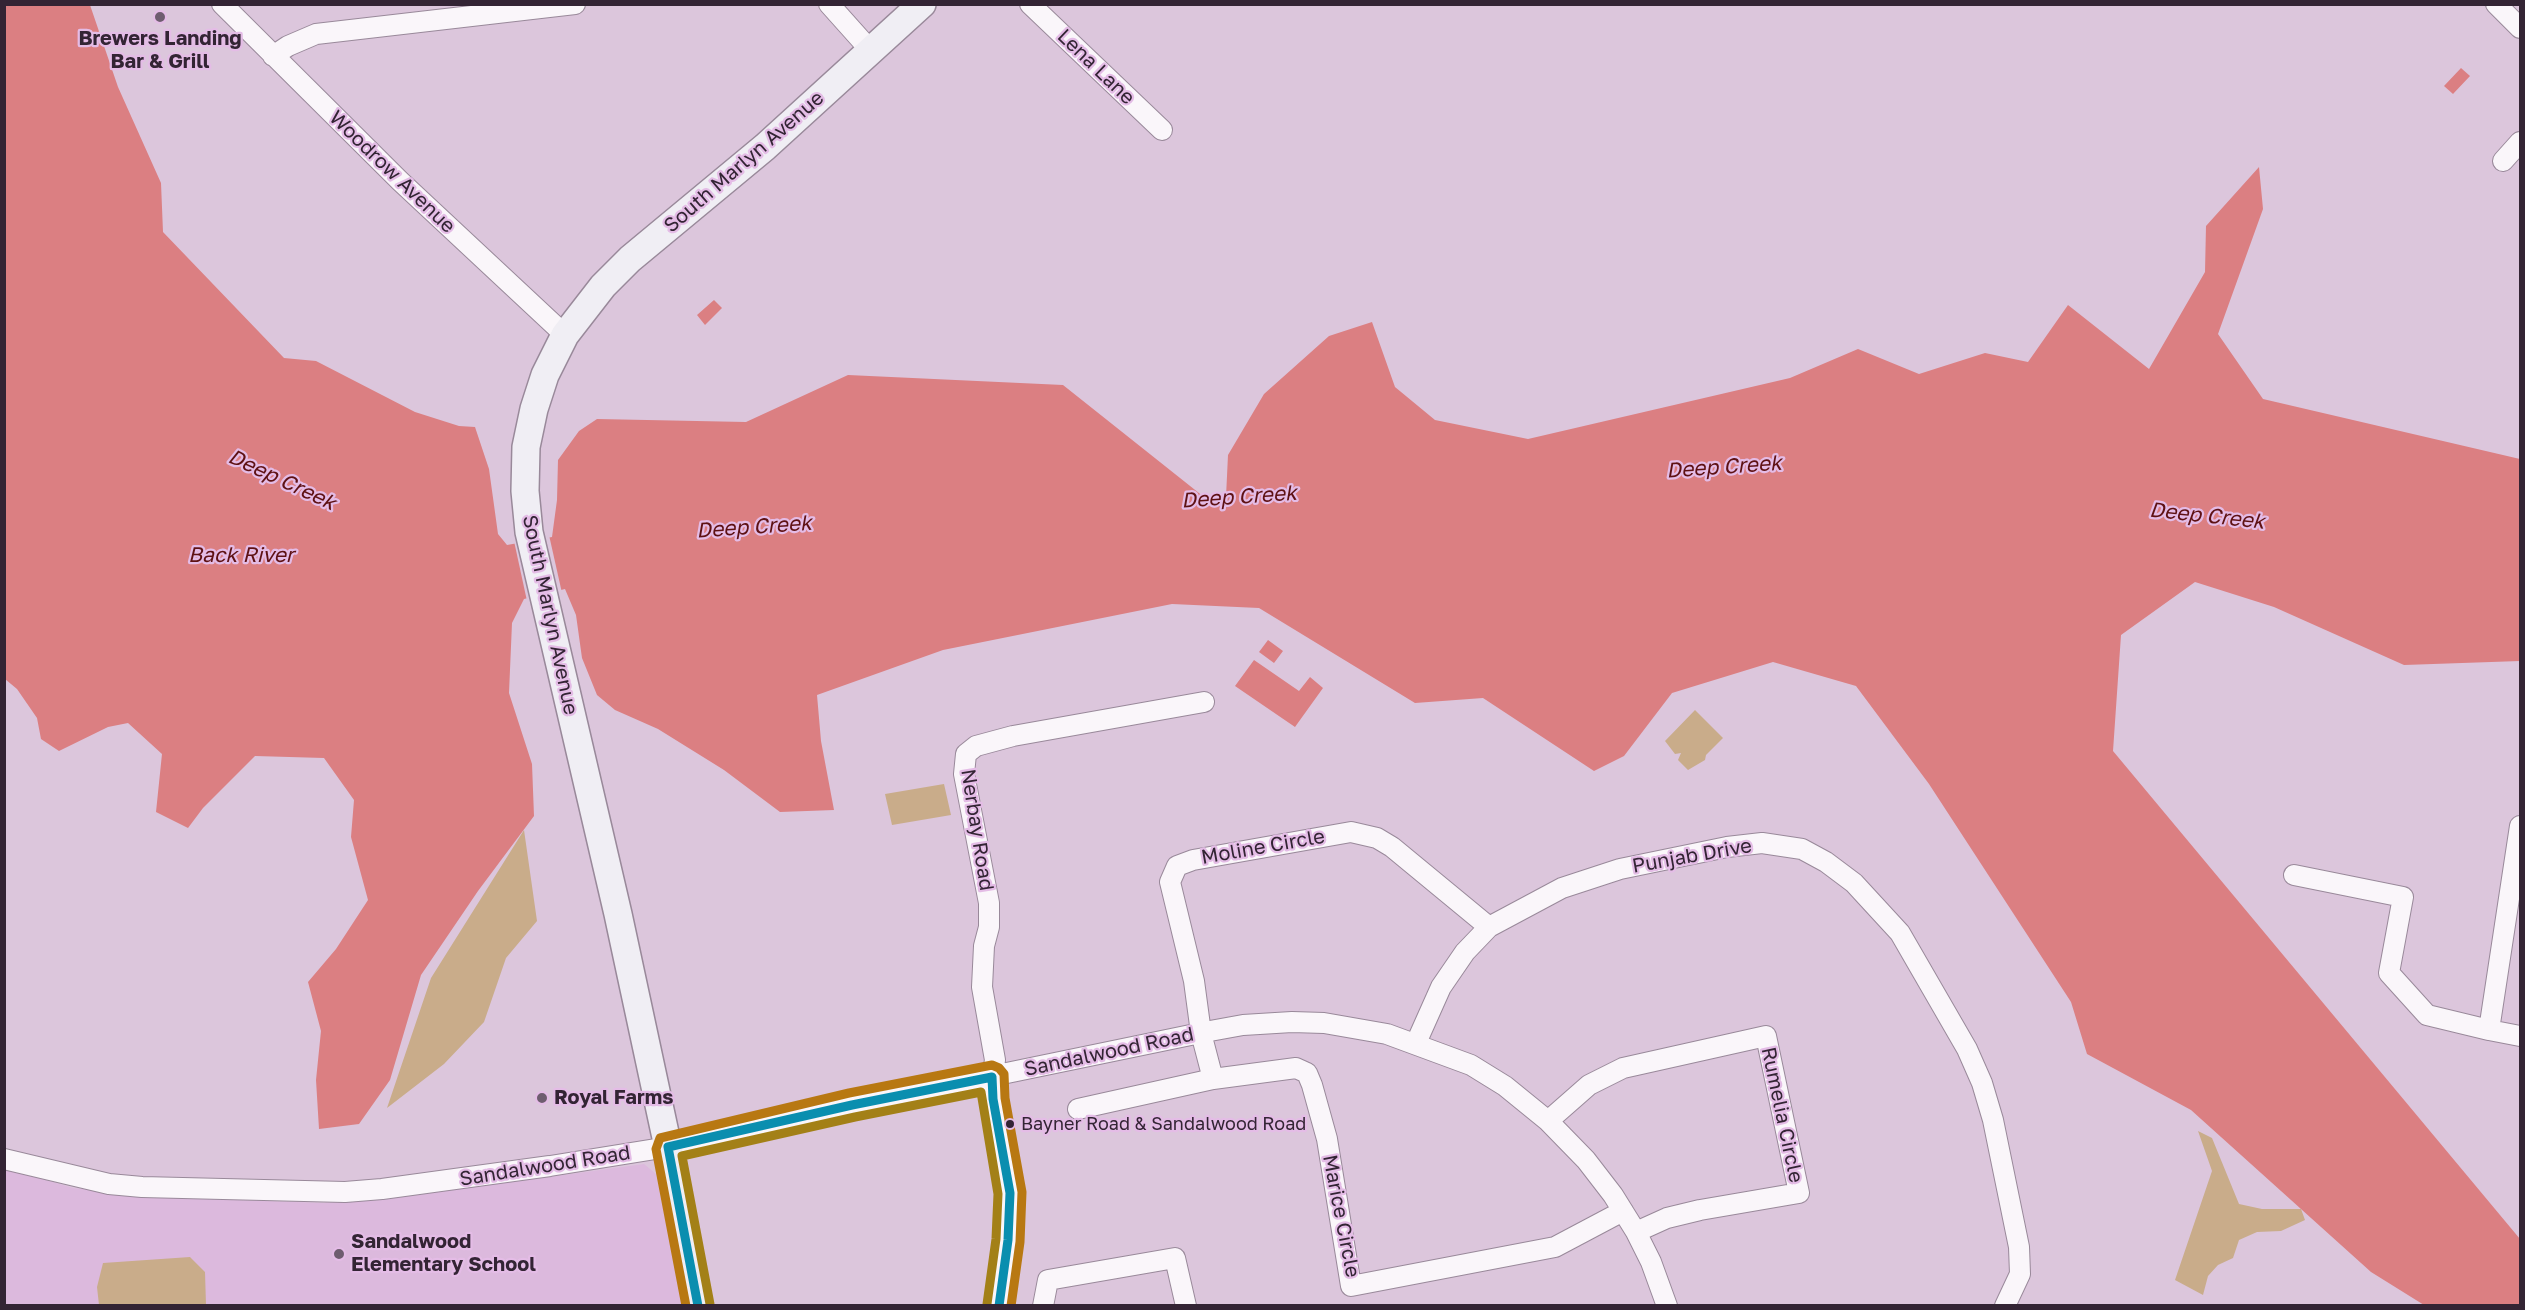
<!DOCTYPE html>
<style>
body{margin:0}
#map{position:relative;width:2525px;height:1310px;overflow:hidden;background:#dcc6dc;font-family:"Golos Text",sans-serif}
canvas{display:block}
.frame{position:absolute;inset:0;border:6px solid #332434;pointer-events:none}
</style>
<div id="map">
<canvas width="2525" height="1310"></canvas>
<div class="frame"></div>
</div>
<script>
const ctx = document.querySelector('canvas').getContext('2d');
ctx.lineJoin = 'round';
function paint(path, color) { ctx.fillStyle = color; ctx.fill(path, 'evenodd'); }
const poly = rows => new Path2D(rows.map(r => 'M' + r).join(''));
function trace(path, color, width, dash) { ctx.strokeStyle = color; ctx.lineWidth = width; ctx.lineCap = dash ? 'butt' : 'round'; ctx.setLineDash(dash || []); ctx.stroke(path); }
function drawText(font, color, halo, rows, align = 'center') {
  ctx.font = font + ' "Golos Text",sans-serif'; ctx.lineWidth = 4.5; ctx.setLineDash([]); ctx.textBaseline = 'middle'; ctx.strokeStyle = halo; ctx.fillStyle = color; for (const [text, x, y, turn = 0] of rows) {
    ctx.save(); ctx.translate(x, y); ctx.rotate((+turn || 0) * Math.PI / 180); ctx.textAlign = isNaN(turn) ? turn : align; if (halo) ctx.strokeText(text, 0, 0); ctx.fillText(text, 0, 0); ctx.restore();
  }
}
paint(poly([
 [644,1164,656,1174,683,1305,5,1305,4,1168,73,1188,151,1197,323,1203,381,1200]
]), '#dcb9dd');
paint(poly([
 [1695,710,1723,738,1706,755,1705,760,1688,770,1678,760,1681,753,1675,754,1665,741],
 [944,784,951,815,892,825,885,794],
 [524,830,537,921,506,958,484,1022,444,1064,387,1108,431,978],
 [2198,1131,2212,1138,2239,1204,2262,1209,2301,1209,2305,1220,2281,1231,2257,1232,2239,1240,2233,1258,2218,1265,2208,1276,2203,1295,2175,1280,2212,1171],
 [190,1257,205,1272,206,1305,99,1305,97,1287,103,1263]
]), '#c9ac8a');
paint(poly([
 [5,5,90,5,118,87,161,183,163,232,284,358,316,361,415,412,459,426,475,427,489,469,498,534,507,545,552,537,557,500,558,460,579,431,597,419,746,422,848,375,1063,385,1214,505,1226,497,1228,455,1264,394,1329,336,1372,322,1395,387,1435,420,1528,439,1790,378,1858,349,1919,374,1985,353,2028,362,2068,305,2149,369,2205,272,2206,226,2259,167,2263,209,2218,334,2263,399,2520,459,2520,661,2404,665,2274,607,2195,582,2121,635,2113,751,2520,1239,2520,1305,2424,1305,2371,1272,2191,1110,2087,1054,2071,1002,1929,784,1856,686,1773,662,1672,693,1624,756,1594,771,1483,698,1415,703,1259,608,1172,604,943,650,817,695,821,741,834,810,780,812,724,770,658,729,615,710,597,695,582,658,576,615,565,589,524,599,512,623,509,693,532,764,534,816,478,891,421,975,390,1080,359,1124,319,1129,316,1080,321,1031,308,982,336,949,368,900,351,837,354,800,324,758,255,756,203,808,188,828,156,812,162,754,128,723,108,727,59,751,41,739,37,718,17,689,5,679],
 [2461,68,2470,76,2453,94,2444,86],
 [714,300,722,308,705,325,697,315],
 [1268,640,1283,651,1274,663,1259,652],
 [1254,660,1299,691,1310,677,1323,688,1295,727,1235,686]
]), '#db7f82');
paint(poly([
 [549,535,562,593,527,601,514,541]
]), '#dcc6dc');
const street = poly([
 [222,4,400,181,565,335],
 [829,4,871,51],
 [1030,4,1162,130],
 [2496,4,2520,28],
 [273,56,288,46,316,34,575,4],
 [2503,161,2520,142],
 [2520,826,2489,1030,2520,1036],
 [2294,875,2403,897,2389,973,2427,1015,2489,1030],
 [1416,1043,1441,987,1465,952,1489,927,1562,888,1620,869,1727,847,1762,843,1802,849,1826,862,1854,883,1900,933,1967,1049,1982,1083,1993,1120,2019,1247,2020,1274,2005,1306],
 [1213,1079,1201,1033,1194,981,1170,882,1177,866,1193,860,1351,832,1377,838,1392,847,1489,927],
 [1078,1109,1213,1079,1296,1068,1307,1073,1312,1085,1327,1139,1351,1286,1555,1247,1623,1211],
 [1548,1121,1589,1085,1623,1068,1766,1036,1799,1193,1700,1210,1667,1218,1636,1232],
 [4,1159,109,1184,142,1187,345,1192,382,1189,550,1166,668,1147,852,1105,1210,1031,1243,1025,1292,1022,1324,1023,1387,1034,1471,1065,1505,1086,1548,1121,1586,1160,1613,1195,1636,1232,1651,1262,1667,1306],
 [999,1306,1008,1240,1010,1193,993,1099,992,1077,995,1060,982,987,984,946,989,927,989,903,964,774,966,754,976,746,1013,736,1204,702],
 [1043,1306,1048,1280,1175,1258,1186,1306]
]);
const secondary = poly([
 [698,1306,668,1147,618,914,529,532,525,491,526,447,534,409,545,375,565,335,603,286,630,259,765,147,922,4]
]);
trace(street, '#99899a', 22);
trace(secondary, '#99899a', 30);
trace(street, '#faf6fa', 20);
trace(secondary, '#f0eef4', 27);
trace(poly([
 [698,1306,668,1147,852,1105,992,1077,993,1099,1010,1193,1008,1240,999,1306]
]), '#0a8eaf', 9);
trace(poly([
 [710,1304,682,1156,855,1117,981,1092,998,1194,996,1239,987,1304]
]), '#a38017', 9);
trace(poly([
 [686,1306,656,1149,660,1138,849,1093,992,1065,999,1068,1004,1074,1005,1098,1022,1192,1020,1242,1011,1306]
]), '#b87812', 9);
for (const [x, y, r, color] of [
 [160,17,6,"#6e5d6f"],
 [542,1098,6,"#6e5d6f"],
 [1010,1124,5,"#332434"],
 [339,1254,6,"#6e5d6f"]
]) { const dot = new Path2D(); dot.arc(x, y, r, 0, 2 * Math.PI); ctx.fillStyle = color; ctx.fill(dot); trace(dot, '#e4bce6', 2); }
drawText('18px', '#332434', '#e4bce6', [
 ["Bayner Road & Sandalwood Road",1021,1124]
], 'left');
drawText('bold 20px', '#332434', '#e4bce6', [
 ["Brewers Landing",160,39,"center"],
 ["Bar & Grill",160,62,"center"],
 ["Royal Farms",554,1098],
 ["Sandalwood",351,1242],
 ["Elementary School",351,1265]
], 'left');
drawText('20px', '#332434', '#e4bce6', [
 ["Lena Lane",1096,67,44],
 ["South Marlyn Avenue",744,162,-41],
 ["Woodrow Avenue",392,172,44],
 ["South Marlyn Avenue",550,615,78],
 ["Nerbay Road",977,830,81],
 ["Moline Circle",1263,847,-10],
 ["Punjab Drive",1692,856,-10],
 ["Sandalwood Road",1109,1052,-12],
 ["Rumelia Circle",1782,1115,78],
 ["Sandalwood Road",545,1166,-9],
 ["Marice Circle",1341,1216,79]
]);
drawText('italic 21px', '#5e1113', '#e4bce6', [
 ["Deep Creek",1724,467,-4],
 ["Deep Creek",282,480,25],
 ["Deep Creek",1239,497,-4],
 ["Deep Creek",2207,516,6],
 ["Deep Creek",754,527,-4],
 ["Back River",241,555]
]);
</script>
